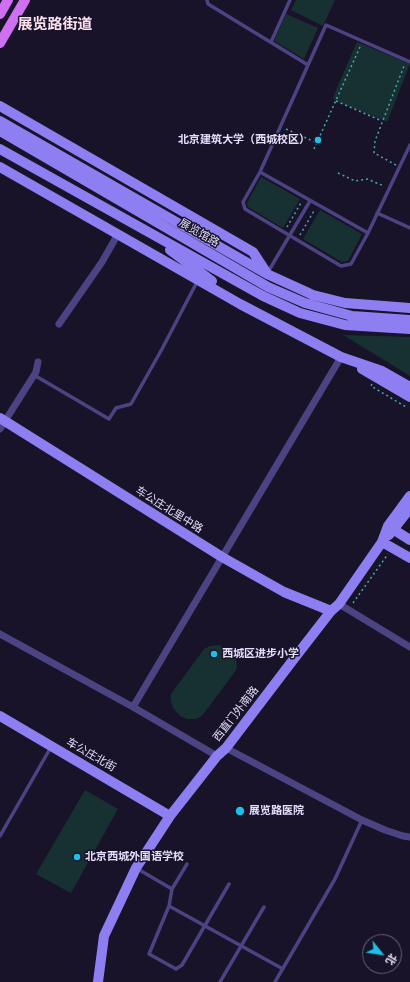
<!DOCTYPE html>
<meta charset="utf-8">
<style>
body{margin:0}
#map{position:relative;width:410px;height:982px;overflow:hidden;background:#191329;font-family:"IBM Plex Sans","Noto Sans SC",sans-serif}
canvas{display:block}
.north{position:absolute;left:362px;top:934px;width:40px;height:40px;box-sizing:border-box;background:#191329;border:1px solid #6a647d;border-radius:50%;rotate:120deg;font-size:11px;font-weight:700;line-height:16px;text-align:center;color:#e4defc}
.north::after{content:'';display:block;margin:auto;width:14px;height:18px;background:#1dc0e8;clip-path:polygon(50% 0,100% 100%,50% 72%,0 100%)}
</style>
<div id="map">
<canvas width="410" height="982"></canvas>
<div class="north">北</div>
</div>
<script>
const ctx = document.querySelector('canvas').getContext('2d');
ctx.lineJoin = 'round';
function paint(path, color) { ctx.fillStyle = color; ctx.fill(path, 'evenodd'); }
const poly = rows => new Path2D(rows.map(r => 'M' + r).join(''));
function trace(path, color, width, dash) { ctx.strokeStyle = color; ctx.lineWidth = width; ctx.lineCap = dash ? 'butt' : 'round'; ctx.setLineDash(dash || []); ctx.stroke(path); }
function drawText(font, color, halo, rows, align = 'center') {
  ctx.font = font + ' "IBM Plex Sans","Noto Sans SC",sans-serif'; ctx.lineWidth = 3; ctx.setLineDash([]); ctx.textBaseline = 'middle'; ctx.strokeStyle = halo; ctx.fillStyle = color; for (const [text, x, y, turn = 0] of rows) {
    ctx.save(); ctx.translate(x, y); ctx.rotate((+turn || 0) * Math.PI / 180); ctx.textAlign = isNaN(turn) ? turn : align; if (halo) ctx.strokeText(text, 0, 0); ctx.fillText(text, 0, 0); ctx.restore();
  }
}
paint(poly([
 [296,0,335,0,323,26,291,10],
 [286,14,318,28,304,59,274,41],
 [357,42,410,64,387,122,336,101,333,97],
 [261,177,300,199,283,228,248,207,247,203],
 [320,210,362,234,348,261,342,262,303,239],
 [343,335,410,337,410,376,384,360],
 [219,645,232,652,236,660,237,667,234,673,202,716,196,719,187,719,180,716,173,708,171,701,171,694,204,649,210,646],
 [85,790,118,809,71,893,36,874]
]), '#173032');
trace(poly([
 [336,101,382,121],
 [286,129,317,143],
 [314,149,360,47],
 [396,165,374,153,375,141,404,66],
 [338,173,355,181,367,179,384,186],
 [287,227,302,201],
 [300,235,315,209],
 [372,384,371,386,406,407],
 [353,603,388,554]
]), '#3dacb1', 1.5, [2, 3]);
trace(poly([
 [207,0,208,4,308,65],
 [271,42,290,0],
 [260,172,243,202,245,209,341,266,351,264,368,233,410,145],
 [377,213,410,228],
 [368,233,260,172,326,25,410,62],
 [268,272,310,201],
 [34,375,109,419,116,408,131,404,162,349,198,280],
 [0,836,51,747],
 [136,868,172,889,169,906,283,969],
 [172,889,187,864],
 [169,906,149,954,176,969,182,965,229,884],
 [220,982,264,907],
 [275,982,335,879,362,820]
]), '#4c4383', 3.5);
trace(poly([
 [59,324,102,262,118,234],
 [0,429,36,372,38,362],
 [339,604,410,647],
 [0,634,133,707,217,756],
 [133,707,341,357],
 [226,748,362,820,385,830,403,836,410,837]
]), '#4c4383', 7);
trace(poly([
 [0,106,253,252,266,272],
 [0,121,267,274,300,289,313,295,345,303,410,308],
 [0,131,268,287,305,303,352,316,410,320],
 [0,149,263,296,300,313,345,325,410,329],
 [0,167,240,304,341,357,382,371,410,387],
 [170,250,212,281],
 [362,369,410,397],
 [0,418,222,557,284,592,331,611],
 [388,526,410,540],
 [389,535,410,508],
 [382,542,410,558],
 [0,716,170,816],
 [98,982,104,936,136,868,170,816,217,756,226,748,293,660,331,611,339,604,382,542,388,526,410,496]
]), '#8d7ff2', 10);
trace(poly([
 [0,14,8,0],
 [0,43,25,0]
]), '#ce70f1', 10);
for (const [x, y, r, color] of [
 [318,140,4,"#1dc0e8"],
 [214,654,4,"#1dc0e8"],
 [240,811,5,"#1dc0e8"],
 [77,857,4,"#1dc0e8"]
]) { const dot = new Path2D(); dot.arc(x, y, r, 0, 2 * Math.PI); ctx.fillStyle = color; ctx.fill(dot); trace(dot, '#191329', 1.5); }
drawText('bold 11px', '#e4defc', '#191329', [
 ["北京建筑大学（西城校区）",310,140,"right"],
 ["西城区进步小学",222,654],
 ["展览路医院",249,811],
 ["北京西城外国语学校",85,857]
], 'left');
drawText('11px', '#e4defc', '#191329', [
 ["展览馆路",199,233,30],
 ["车公庄北里中路",169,510,32],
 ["西直门外南路",236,714,-52],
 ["车公庄北街",91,755,30]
]);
drawText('bold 15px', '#fce0ef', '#191329', [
 ["展览路街道",55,25]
]);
</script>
